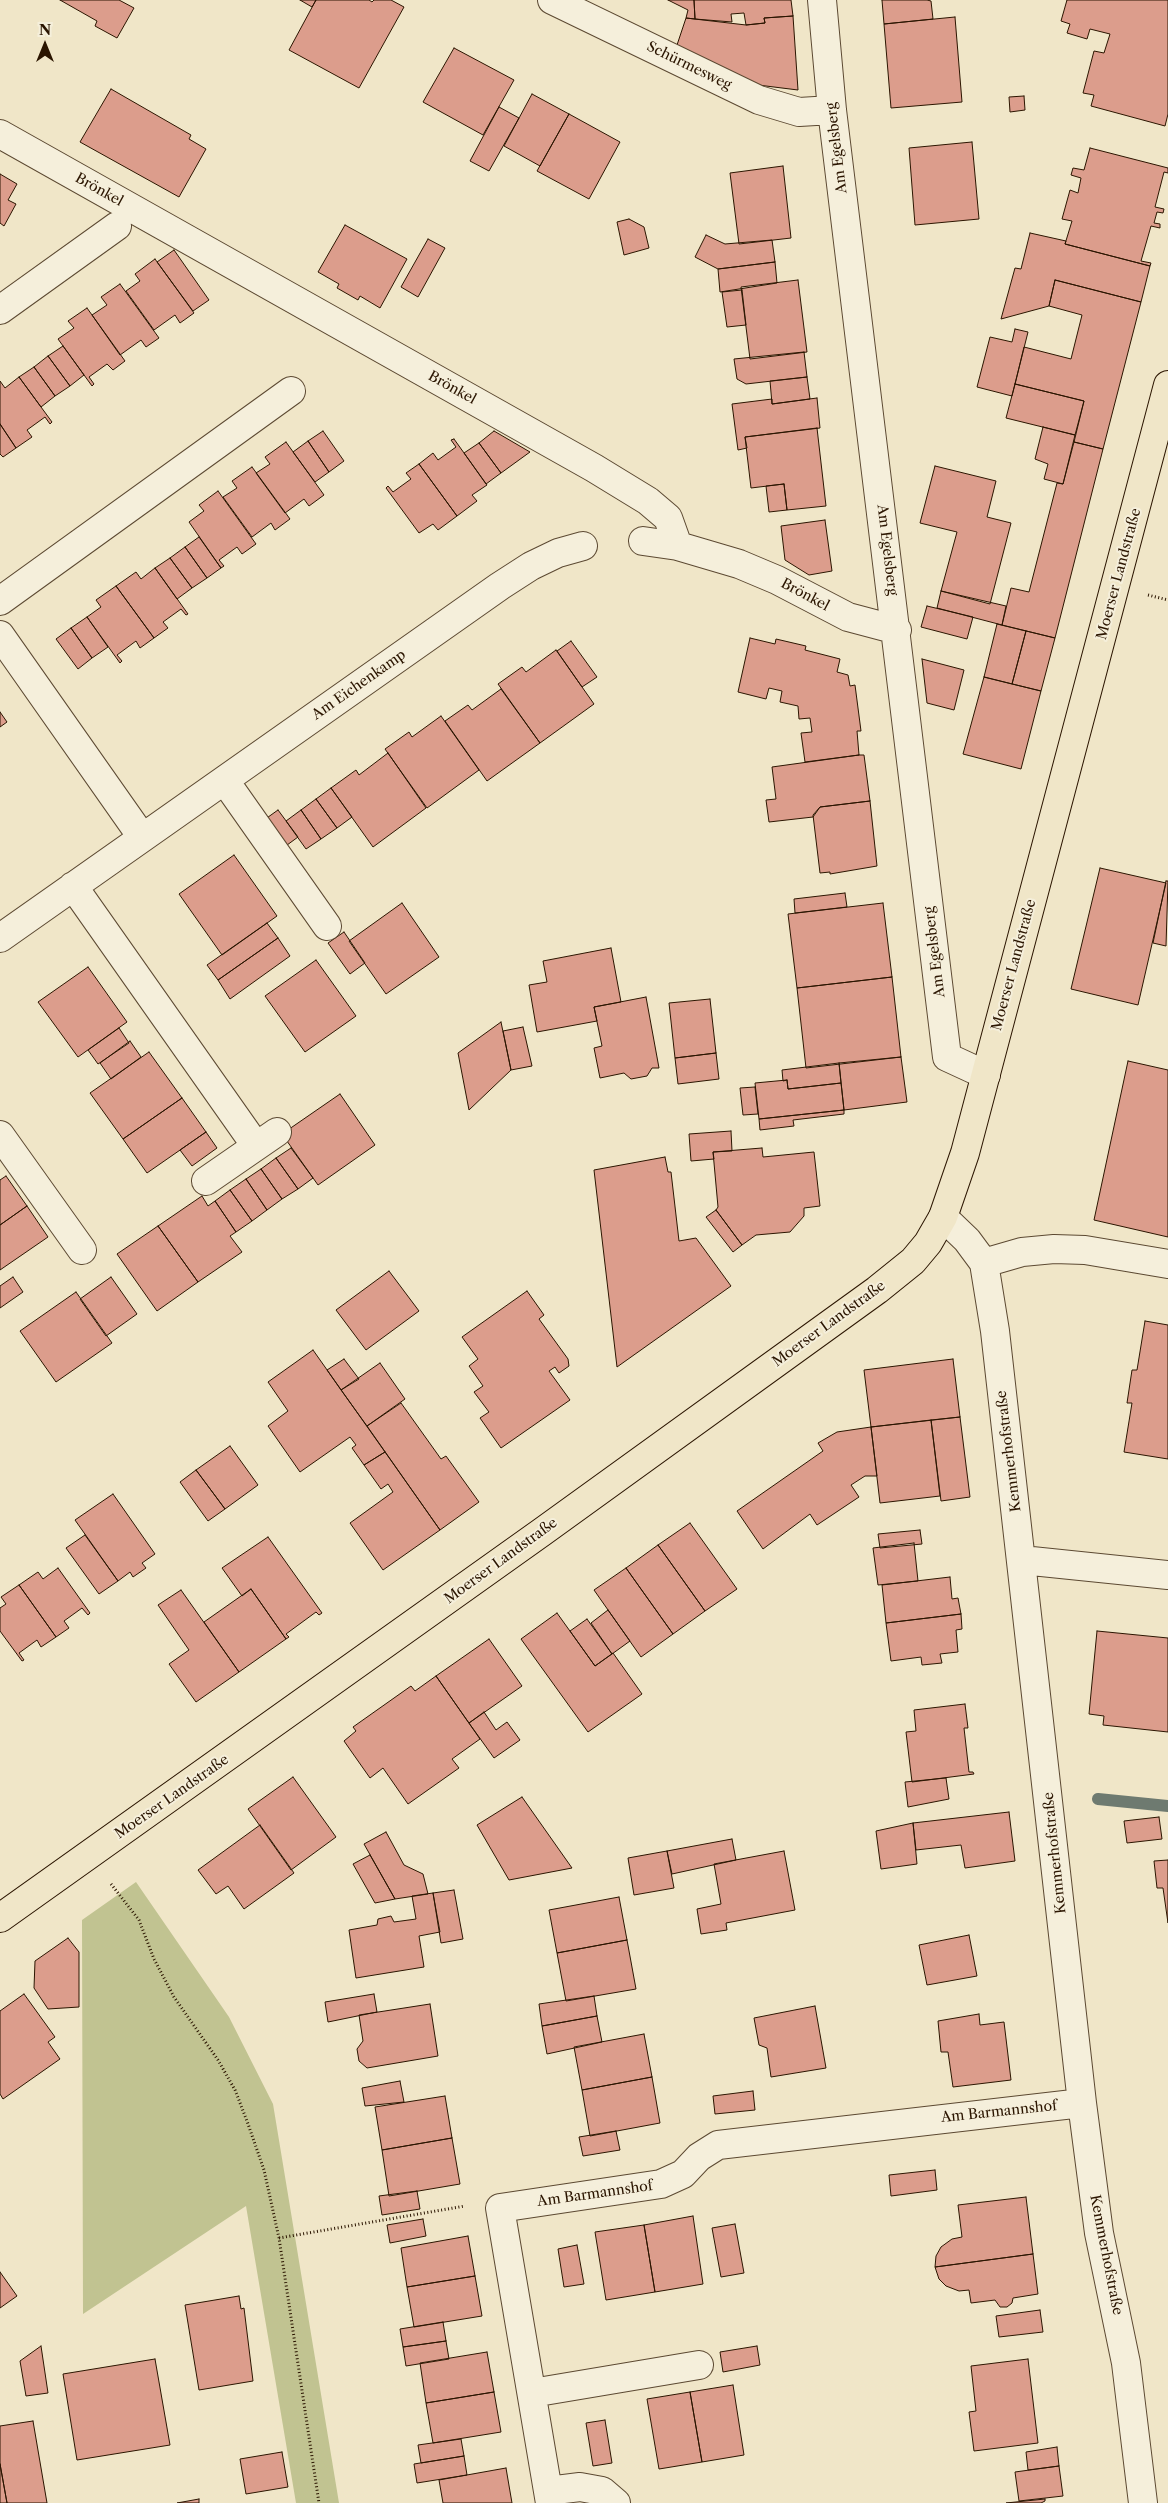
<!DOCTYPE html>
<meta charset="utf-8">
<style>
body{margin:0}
#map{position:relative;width:1168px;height:2503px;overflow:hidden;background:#f0e6c8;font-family:"Libre Caslon Text",serif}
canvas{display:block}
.north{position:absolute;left:20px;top:20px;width:50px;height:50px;-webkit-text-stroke:4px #f5efdb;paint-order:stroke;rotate:0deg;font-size:14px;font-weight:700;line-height:20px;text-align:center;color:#2b1500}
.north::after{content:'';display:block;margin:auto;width:18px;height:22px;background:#2b1500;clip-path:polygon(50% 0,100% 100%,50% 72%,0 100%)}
</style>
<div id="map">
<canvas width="1168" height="2503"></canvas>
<div class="north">N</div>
</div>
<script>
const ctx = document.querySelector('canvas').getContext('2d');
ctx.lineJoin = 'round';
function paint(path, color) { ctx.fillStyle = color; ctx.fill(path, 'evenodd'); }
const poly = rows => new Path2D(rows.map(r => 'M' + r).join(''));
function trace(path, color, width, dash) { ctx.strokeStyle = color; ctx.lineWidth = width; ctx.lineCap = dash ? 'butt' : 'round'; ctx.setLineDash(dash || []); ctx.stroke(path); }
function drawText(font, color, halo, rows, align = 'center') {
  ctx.font = font + ' "Libre Caslon Text",serif'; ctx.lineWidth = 4; ctx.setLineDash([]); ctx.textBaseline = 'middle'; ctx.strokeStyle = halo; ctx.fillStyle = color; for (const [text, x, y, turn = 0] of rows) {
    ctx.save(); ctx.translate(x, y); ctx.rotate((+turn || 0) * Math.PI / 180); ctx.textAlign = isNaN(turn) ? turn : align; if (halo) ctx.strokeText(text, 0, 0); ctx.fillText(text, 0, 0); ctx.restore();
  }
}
paint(poly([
 [136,1882,229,2017,273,2104,339,2503,296,2503,246,2206,83,2314,82,1920]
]), '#c1c391');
trace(poly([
 [1098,1799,1168,1806]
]), '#6e7a70', 12);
const building = poly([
 [60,0,119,0,134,8,117,38,95,26,97,21,60,0],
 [300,0,316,0,312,7,300,0],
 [316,0,369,0,372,2,374,0,391,0,404,7,359,88,289,50,316,0],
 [668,0,694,0,695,19,686,18,688,10,668,0],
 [694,0,791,0,793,16,764,18,765,23,746,25,744,13,731,14,732,22,695,19,694,0],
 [882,0,927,0,931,1,933,19,884,24,882,0],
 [1067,0,1168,0,1168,114,1165,126,1091,106,1094,95,1083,93,1094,51,1104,53,1110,34,1090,29,1087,39,1067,33,1070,24,1061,21,1067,0],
 [793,16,798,90,750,84,676,48,686,18,746,25,765,23,764,18,793,16],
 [955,17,962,102,891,108,884,24,955,17],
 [454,48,514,80,483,135,423,102,454,48],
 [111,89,191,135,189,139,206,149,179,197,80,142,111,89],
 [532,94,569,114,540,166,504,146,532,94],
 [1024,96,1025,110,1010,112,1009,97,1024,96],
 [499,107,519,118,489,171,470,161,499,107],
 [569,114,620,142,589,199,537,171,569,114],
 [972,142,979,219,915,225,909,148,972,142],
 [1090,148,1168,168,1168,173,1164,172,1155,207,1164,209,1163,213,1157,212,1154,223,1160,224,1160,228,1151,226,1141,261,1151,263,1150,266,1065,244,1072,221,1062,219,1070,190,1078,193,1081,178,1071,175,1073,168,1084,170,1090,148],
 [783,166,791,238,739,244,730,173,783,166],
 [0,174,17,184,8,200,16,204,4,226,0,223,0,174],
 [629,219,644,227,649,248,624,255,617,222,629,219],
 [345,225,407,259,380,308,360,296,358,300,337,288,339,284,318,272,345,225],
 [1030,233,1066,241,1065,244,1150,266,1141,302,1055,280,1049,306,1001,319,1015,268,1021,269,1030,233],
 [706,235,725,244,772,240,775,262,718,269,695,257,706,235],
 [428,239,445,248,418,297,401,287,428,239],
 [174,250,209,300,193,311,157,262,174,250],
 [155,259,194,313,180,323,175,315,154,330,126,291,140,281,135,274,155,259],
 [775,262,777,283,720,292,718,269,775,262],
 [798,280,807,352,750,359,741,287,798,280],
 [1055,280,1141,302,1103,449,1074,442,1084,401,1015,384,1024,347,1071,359,1082,315,1049,306,1055,280],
 [120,284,159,338,146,347,141,340,120,355,92,315,107,305,101,297,120,284],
 [742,290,746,325,727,327,722,292,742,290],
 [87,308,125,361,113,370,107,364,89,377,94,384,92,386,58,339,74,328,68,321,87,308],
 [1015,329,1028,332,1012,396,977,387,990,337,1012,342,1015,329],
 [63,346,84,375,70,386,48,356,63,346],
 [804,352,807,377,746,384,737,379,734,359,804,352],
 [48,356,70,386,55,396,34,367,48,356],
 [34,367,55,396,41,407,19,377,34,367],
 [19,377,52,422,50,424,45,417,27,430,32,437,16,448,0,424,0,381,5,388,19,377],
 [807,377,810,399,772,404,770,381,807,377],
 [1015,384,1084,401,1075,435,1006,418,1015,384],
 [817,398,820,428,745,437,747,448,738,450,732,404,772,399,772,404,817,398],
 [0,424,16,448,3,457,0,454,0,424],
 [1043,427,1075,435,1063,484,1044,479,1048,464,1035,459,1043,427],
 [817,428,826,506,787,510,784,484,751,488,745,437,817,428],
 [323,431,344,461,329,472,308,441,323,431],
 [494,431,530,452,501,473,479,443,494,431],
 [454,439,487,485,472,495,477,501,457,516,419,464,433,453,438,460,456,447,451,440,454,439],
 [308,441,329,472,315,482,293,452,308,441],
 [286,442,324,495,309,506,304,499,285,513,256,473,270,464,265,457,286,442],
 [1074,442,1103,449,1055,638,1002,625,1011,588,1029,592,1057,483,1063,484,1074,442],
 [479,443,501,473,486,484,464,453,479,443],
 [419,464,457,516,438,530,433,524,419,533,386,488,388,486,393,492,411,479,406,473,419,464],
 [935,466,996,481,987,517,1011,523,990,604,941,591,957,532,920,523,935,466],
 [252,467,290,519,275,530,271,523,252,537,223,497,237,488,232,481,252,467],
 [784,484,787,510,769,512,766,486,784,484],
 [218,491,256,544,242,554,237,547,219,560,224,566,221,568,189,522,204,511,199,505,218,491],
 [825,520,832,571,809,575,785,560,781,526,825,520],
 [199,537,221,568,207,578,185,547,199,537],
 [185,547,207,578,192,588,170,558,185,547],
 [170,558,192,588,177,599,155,568,170,558],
 [155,568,188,614,186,615,181,609,163,622,168,628,154,638,116,586,136,572,141,579,155,568],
 [116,586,154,638,140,648,136,641,117,655,122,661,120,663,87,617,101,607,96,600,116,586],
 [941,591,1006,606,1002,625,937,608,941,591],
 [927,606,973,617,967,639,921,627,927,606],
 [87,617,108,647,92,658,71,628,87,617],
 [997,624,1026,631,1012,684,984,677,997,624],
 [71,628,92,658,78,669,56,639,71,628],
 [1026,631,1055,638,1041,691,1012,684,1026,631],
 [750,638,775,644,776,639,806,646,805,650,840,659,837,672,848,675,850,686,855,685,861,731,857,731,859,755,805,762,801,733,812,732,810,718,799,719,798,706,780,702,782,691,769,688,766,699,738,692,750,638],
 [571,641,597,677,582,687,557,651,571,641],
 [556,650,594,704,540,743,498,684,522,667,526,672,556,650],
 [922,659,964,670,954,710,927,703,922,659],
 [984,677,1041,691,1021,769,963,754,984,677],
 [501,689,540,743,487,781,445,721,468,705,472,710,501,689],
 [0,712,7,722,0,727,0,712],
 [441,716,479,770,427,808,385,749,409,732,412,737,441,716],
 [388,753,426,808,373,847,331,788,356,770,359,775,388,753],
 [859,755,864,755,870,801,820,807,813,817,769,822,766,800,776,799,772,767,859,755],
 [331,788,352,817,337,828,316,799,331,788],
 [316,799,337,828,321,839,301,810,316,799],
 [870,801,877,866,830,874,830,872,820,873,813,815,820,807,870,801],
 [278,810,298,837,283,848,264,820,278,810],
 [301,810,321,839,306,849,286,821,301,810],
 [234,855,277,916,222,955,179,894,234,855],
 [1100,868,1166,883,1138,1005,1071,989,1100,868],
 [1166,881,1168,881,1166,946,1153,943,1166,881],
 [845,893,847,907,795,913,794,899,845,893],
 [402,903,439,957,386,994,349,941,402,903],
 [883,903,892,977,797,988,788,914,883,903],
 [267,923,278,938,218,980,207,965,267,923],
 [344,932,365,963,350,974,328,943,344,932],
 [278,938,290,956,230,999,218,980,278,938],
 [611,948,621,1002,594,1007,597,1021,537,1032,529,985,547,982,543,961,611,948],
 [316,960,356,1016,305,1052,265,996,316,960],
 [88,967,127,1022,78,1057,38,1002,88,967],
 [892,977,901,1057,806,1068,797,988,892,977],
 [646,997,659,1068,652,1068,647,1076,631,1079,624,1073,600,1078,594,1048,602,1046,594,1007,646,997],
 [710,999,716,1053,675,1058,669,1003,710,999],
 [501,1022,511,1070,469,1110,458,1053,501,1022],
 [523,1027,532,1066,511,1070,503,1031,523,1027],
 [119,1028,129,1043,98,1064,88,1050,119,1028],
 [130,1041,141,1057,111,1079,100,1063,130,1041],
 [149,1052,182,1098,123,1139,90,1093,149,1052],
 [716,1053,719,1079,678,1084,675,1058,716,1053],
 [901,1057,907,1102,844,1110,839,1063,901,1057],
 [1128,1061,1168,1070,1168,1237,1094,1220,1128,1061],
 [839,1063,841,1083,788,1089,787,1080,783,1081,782,1070,839,1063],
 [787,1080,788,1089,841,1083,844,1110,759,1119,755,1083,787,1080],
 [755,1087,758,1114,743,1115,740,1088,755,1087],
 [340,1094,375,1145,318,1185,282,1134,340,1094],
 [182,1098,206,1132,147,1173,123,1139,182,1098],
 [844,1110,844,1114,793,1120,794,1126,760,1130,759,1119,844,1110],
 [731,1131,732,1151,713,1152,714,1159,691,1161,689,1134,731,1131],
 [206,1132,217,1148,192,1166,180,1150,206,1132],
 [291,1148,313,1178,298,1189,276,1158,291,1148],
 [762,1148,763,1157,814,1152,820,1206,804,1208,804,1216,790,1232,756,1235,742,1245,716,1210,718,1207,713,1152,762,1148],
 [665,1157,668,1172,671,1172,679,1241,696,1238,731,1286,617,1367,594,1170,665,1157],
 [276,1158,298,1189,282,1199,261,1169,276,1158],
 [261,1169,282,1199,267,1210,246,1179,261,1169],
 [6,1176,27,1206,0,1225,0,1180,6,1176],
 [246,1179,267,1210,252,1221,230,1190,246,1179],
 [230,1190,252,1221,236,1232,215,1201,230,1190],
 [202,1196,208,1206,215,1201,236,1232,230,1236,242,1252,198,1282,158,1226,202,1196],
 [27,1206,48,1237,0,1270,0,1225,27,1206],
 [716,1210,742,1245,733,1252,706,1217,716,1210],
 [158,1226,198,1282,157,1311,117,1254,158,1226],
 [389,1271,419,1311,366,1350,336,1310,389,1271],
 [13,1277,23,1292,0,1308,0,1286,13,1277],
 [111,1277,137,1314,106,1336,80,1299,111,1277],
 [527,1291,544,1315,539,1319,568,1359,569,1366,559,1373,555,1367,549,1371,570,1400,501,1448,480,1418,489,1412,474,1392,483,1386,469,1366,478,1359,462,1337,527,1291],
 [76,1292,112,1343,56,1382,20,1331,76,1292],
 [1145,1321,1168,1325,1168,1459,1124,1452,1132,1403,1127,1403,1132,1370,1137,1370,1145,1321],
 [313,1350,385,1452,364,1465,352,1448,356,1445,350,1437,300,1472,268,1426,288,1411,268,1382,313,1350],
 [344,1359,359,1379,341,1390,327,1370,344,1359],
 [953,1359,960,1417,871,1427,864,1370,953,1359],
 [380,1363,405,1399,367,1426,341,1390,380,1363],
 [401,1403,441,1459,446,1456,479,1502,440,1530,367,1426,401,1403],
 [960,1417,970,1497,941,1501,931,1420,960,1417],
 [931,1420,940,1496,880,1503,871,1427,931,1420],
 [871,1427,877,1476,865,1476,851,1485,859,1497,817,1525,810,1514,763,1549,737,1511,823,1451,818,1443,837,1432,871,1427],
 [230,1446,258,1485,225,1509,196,1470,230,1446],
 [385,1452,440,1530,383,1570,350,1523,393,1492,388,1484,381,1489,364,1465,385,1452],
 [196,1470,225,1509,208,1521,180,1482,196,1470],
 [113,1494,155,1554,142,1563,146,1568,133,1577,130,1572,118,1581,75,1520,113,1494],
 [690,1523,737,1589,705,1611,658,1545,690,1523],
 [920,1530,922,1544,880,1548,878,1534,920,1530],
 [85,1535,118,1581,99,1594,66,1548,85,1535],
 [268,1537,322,1613,319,1615,316,1612,286,1634,289,1637,286,1639,251,1589,242,1596,222,1568,268,1537],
 [914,1543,918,1581,878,1585,873,1548,914,1543],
 [658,1545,705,1611,673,1634,626,1568,658,1545],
 [58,1568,90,1613,88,1615,82,1608,64,1621,69,1628,56,1637,19,1585,38,1572,43,1579,58,1568],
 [626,1568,673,1634,641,1657,594,1590,626,1568],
 [950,1577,952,1599,958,1598,961,1614,886,1623,882,1585,950,1577],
 [19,1585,56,1637,41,1647,37,1640,19,1653,24,1660,22,1661,0,1631,0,1608,6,1604,1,1597,19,1585],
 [251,1589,286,1639,239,1672,204,1622,251,1589],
 [181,1590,239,1672,196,1702,169,1664,189,1650,158,1605,181,1590],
 [608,1610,630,1641,612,1654,591,1623,608,1610],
 [557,1613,595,1666,613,1653,642,1694,588,1732,521,1639,557,1613],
 [961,1614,962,1629,956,1630,958,1652,940,1654,942,1663,922,1665,921,1657,891,1661,886,1623,961,1614],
 [587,1619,612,1654,595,1666,570,1631,587,1619],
 [1097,1631,1168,1638,1168,1732,1103,1725,1104,1716,1089,1714,1097,1631],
 [489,1639,522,1686,469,1723,436,1676,489,1639],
 [436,1676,480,1739,452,1759,459,1768,408,1804,383,1768,370,1778,344,1741,356,1731,353,1727,411,1686,415,1691,436,1676],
 [965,1704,968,1728,964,1728,969,1772,973,1772,974,1774,912,1782,906,1732,916,1731,914,1710,965,1704],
 [484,1712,496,1730,507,1722,520,1740,494,1758,469,1723,484,1712],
 [293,1777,336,1837,291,1870,248,1809,293,1777],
 [946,1778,949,1799,908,1807,905,1782,946,1778],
 [522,1797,572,1868,509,1880,477,1825,522,1797],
 [1009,1812,1015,1861,965,1868,961,1845,916,1850,913,1823,1009,1812],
 [1159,1817,1162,1839,1127,1843,1124,1821,1159,1817],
 [913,1823,917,1864,881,1869,876,1831,913,1823],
 [260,1825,294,1873,244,1909,228,1886,216,1894,198,1870,260,1825],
 [386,1832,404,1865,423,1874,428,1894,395,1899,364,1844,386,1832],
 [732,1839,736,1860,672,1874,667,1851,732,1839],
 [667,1851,674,1888,634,1895,628,1858,667,1851],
 [784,1851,795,1910,726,1923,727,1930,701,1934,697,1909,721,1904,714,1864,784,1851],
 [370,1855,395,1899,375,1903,353,1864,370,1855],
 [1168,1860,1168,1923,1163,1888,1157,1888,1154,1861,1168,1860],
 [454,1890,463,1939,441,1943,433,1893,454,1890],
 [433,1893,440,1932,419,1936,424,1967,356,1978,349,1930,377,1925,378,1919,391,1916,394,1922,416,1919,412,1896,433,1893],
 [619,1897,627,1940,557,1953,549,1910,619,1897],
 [969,1935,977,1976,927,1985,919,1945,969,1935],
 [68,1938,79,1952,79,2007,48,2009,34,1988,35,1961,68,1938],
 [627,1940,636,1989,566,2001,557,1953,627,1940],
 [24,1994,55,2037,48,2042,60,2059,3,2099,0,2094,0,2011,24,1994],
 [374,1994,377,2012,328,2022,325,2002,374,1994],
 [594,1996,597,2016,542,2026,539,2004,594,1996],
 [430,2004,438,2056,367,2068,359,2061,357,2049,363,2041,359,2015,430,2004],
 [815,2006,826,2068,771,2077,767,2048,759,2045,754,2018,815,2006],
 [979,2014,980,2025,1004,2022,1011,2080,953,2087,948,2052,941,2052,938,2021,979,2014],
 [597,2016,602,2042,547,2054,542,2026,597,2016],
 [644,2034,652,2077,582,2090,574,2047,644,2034],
 [652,2077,660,2123,590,2136,582,2090,652,2077],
 [400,2081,404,2102,365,2106,362,2088,400,2081],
 [753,2091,755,2110,715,2114,713,2096,753,2091],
 [445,2096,452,2138,382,2150,375,2107,445,2096],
 [616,2131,620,2150,583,2156,579,2137,616,2131],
 [452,2138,460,2184,389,2196,382,2150,452,2138],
 [935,2170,937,2190,891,2196,889,2175,935,2170],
 [417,2191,420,2209,382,2215,379,2196,417,2191],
 [1026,2197,1033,2254,935,2267,936,2256,941,2247,952,2239,962,2237,958,2205,1026,2197],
 [693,2216,703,2284,655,2292,644,2225,693,2216],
 [423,2219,426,2236,390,2243,387,2225,423,2219],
 [735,2224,744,2273,721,2277,712,2228,735,2224],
 [644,2225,655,2292,606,2300,595,2232,644,2225],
 [468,2236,475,2276,407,2287,401,2248,468,2236],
 [577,2245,584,2284,564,2287,558,2249,577,2245],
 [1033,2254,1038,2294,1013,2298,1012,2303,1007,2307,1000,2307,995,2300,971,2303,969,2290,959,2291,946,2286,939,2279,935,2267,1033,2254],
 [0,2272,17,2296,0,2308,0,2272],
 [475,2276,482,2316,414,2327,407,2287,475,2276],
 [239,2296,241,2309,244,2308,253,2381,199,2390,185,2305,239,2296],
 [1040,2310,1043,2332,999,2337,996,2316,1040,2310],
 [443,2322,446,2341,403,2347,400,2329,443,2322],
 [446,2341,449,2359,406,2366,403,2347,446,2341],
 [41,2346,48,2393,26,2396,20,2361,41,2346],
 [757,2346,760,2365,723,2372,720,2352,757,2346],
 [487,2352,494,2392,426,2403,420,2363,487,2352],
 [155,2359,170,2445,77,2460,63,2374,155,2359],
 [1028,2359,1038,2443,974,2451,969,2412,976,2411,971,2366,1028,2359],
 [733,2385,744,2455,702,2462,690,2392,733,2385],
 [494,2392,501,2432,433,2443,426,2403,494,2392],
 [690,2392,702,2462,659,2469,647,2399,690,2392],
 [605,2420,612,2463,593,2466,586,2423,605,2420],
 [33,2421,47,2503,7,2503,0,2464,0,2426,33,2421],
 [461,2439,464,2456,421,2463,418,2445,461,2439],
 [1057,2447,1059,2466,1028,2470,1026,2452,1057,2447],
 [282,2452,288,2487,246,2494,240,2459,282,2452],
 [464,2456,467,2475,417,2483,414,2464,464,2456],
 [0,2464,7,2503,0,2503,0,2464],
 [1059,2466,1063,2496,1019,2501,1015,2472,1059,2466],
 [506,2468,512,2503,443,2503,439,2480,506,2468],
 [199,2499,199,2503,177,2503,199,2499],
 [1045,2499,1045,2501,1041,2503,1006,2503,1045,2499]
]);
paint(building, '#dc9d8c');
trace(building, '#2b1500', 1);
const minor = poly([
 [552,0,759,100,799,112,832,110],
 [822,0,832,110,947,1057,986,1075],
 [0,134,594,468,648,501,668,518,678,546],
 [0,310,117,226],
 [643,541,678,546,739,564,777,580,848,617,897,630],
 [0,601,291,391],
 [0,635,142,837],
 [225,781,327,926],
 [73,886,256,1146],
 [0,938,500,586,531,566,558,553,583,546],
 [0,1135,82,1250],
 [206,1181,277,1132],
 [943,1217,967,1240,984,1263,995,1331,1082,2103,1099,2233,1126,2363,1143,2503],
 [984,1263,1022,1252,1054,1249,1085,1250,1168,1264],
 [1022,1560,1168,1575],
 [532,2393,699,2365],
 [548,2491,580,2487,602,2491,616,2503],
 [550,2503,500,2208,661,2184,683,2174,699,2157,718,2145,1082,2103]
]);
const major = poly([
 [0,1918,542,1532,877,1290,913,1261,928,1243,943,1217,965,1153,1168,385]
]);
trace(minor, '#5c4932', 30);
trace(major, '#2b1500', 30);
trace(poly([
 [1148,595,1168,600],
 [111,1884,139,1920,154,1959,174,1997,218,2060,235,2090,247,2121,264,2170,279,2238,319,2503],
 [279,2238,465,2206]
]), '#2b1500', 3, [1, 2.5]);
trace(minor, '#f5efdb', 28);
trace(major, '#f0e6c8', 28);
drawText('14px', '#2b1500', '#f5efdb', [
 ["Schürmesweg",689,66,26],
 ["Am Egelsberg",837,148,-97],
 ["Brönkel",99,190,29],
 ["Brönkel",452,388,29],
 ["Am Egelsberg",887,550,83],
 ["Moerser Landstraße",1119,574,-75],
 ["Brönkel",805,595,28],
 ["Am Eichenkamp",359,685,-35],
 ["Am Egelsberg",935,952,-97],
 ["Moerser Landstraße",1014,965,-75],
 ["Moerser Landstraße",829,1324,-36],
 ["Kemmerhofstraße",1009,1451,-97],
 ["Moerser Landstraße",501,1561,-36],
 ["Moerser Landstraße",172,1797,-35],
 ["Kemmerhofstraße",1055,1853,-96],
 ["Am Barmannshof",999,2112,-6],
 ["Am Barmannshof",595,2194,-8],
 ["Kemmerhofstraße",1106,2255,79]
]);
</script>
